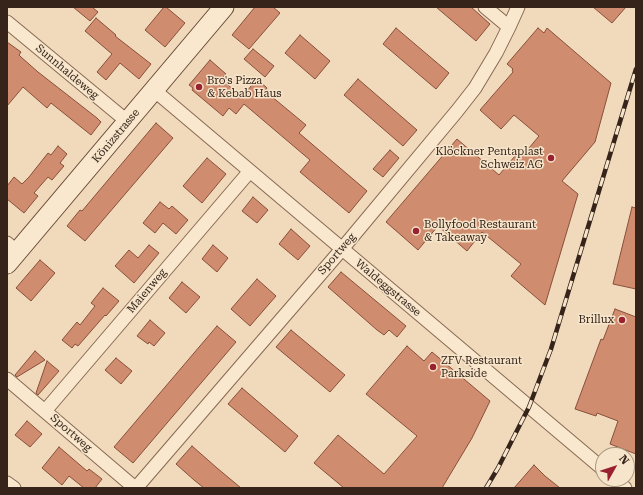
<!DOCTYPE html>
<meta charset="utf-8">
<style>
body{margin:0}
#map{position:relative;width:643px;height:495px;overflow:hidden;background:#f0dabb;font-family:"Roboto Serif",serif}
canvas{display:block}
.frame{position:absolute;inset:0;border:8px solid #36241a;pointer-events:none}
.north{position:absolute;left:595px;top:447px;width:40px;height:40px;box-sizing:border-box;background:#f7e5cb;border:1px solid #aa9884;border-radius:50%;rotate:51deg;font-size:11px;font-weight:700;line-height:16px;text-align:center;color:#36241a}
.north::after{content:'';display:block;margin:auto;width:14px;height:18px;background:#992130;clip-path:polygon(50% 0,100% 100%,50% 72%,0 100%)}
</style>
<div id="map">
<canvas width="643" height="495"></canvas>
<div class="frame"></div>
<div class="north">N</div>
</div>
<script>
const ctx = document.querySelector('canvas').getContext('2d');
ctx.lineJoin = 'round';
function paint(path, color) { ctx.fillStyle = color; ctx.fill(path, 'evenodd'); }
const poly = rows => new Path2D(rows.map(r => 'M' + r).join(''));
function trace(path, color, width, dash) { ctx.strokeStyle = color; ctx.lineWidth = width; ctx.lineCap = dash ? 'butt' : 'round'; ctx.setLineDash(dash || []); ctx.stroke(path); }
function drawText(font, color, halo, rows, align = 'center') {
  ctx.font = font + ' "Roboto Serif",serif'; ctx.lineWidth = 3; ctx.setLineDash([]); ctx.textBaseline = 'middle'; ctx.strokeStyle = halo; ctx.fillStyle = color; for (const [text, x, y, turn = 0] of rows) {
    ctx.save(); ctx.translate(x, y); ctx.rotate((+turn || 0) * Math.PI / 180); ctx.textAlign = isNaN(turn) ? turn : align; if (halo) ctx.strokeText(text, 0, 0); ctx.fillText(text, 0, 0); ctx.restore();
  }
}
const building = poly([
 [73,7,92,7,98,12,90,21,73,7],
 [164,7,166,7,185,23,165,47,145,30,164,7],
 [255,7,273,7,280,13,249,49,232,35,255,7],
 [436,7,471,7,490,24,476,41,436,7],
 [593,7,626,7,612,23,593,7],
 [96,18,116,35,115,36,151,64,139,79,120,63,106,80,97,72,112,54,85,31,96,18],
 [396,28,449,73,436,89,383,44,396,28],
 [538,28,544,33,547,28,611,83,595,142,562,181,578,194,545,305,511,276,521,264,482,232,467,251,438,226,418,250,386,222,457,139,499,175,515,156,519,160,539,136,514,115,501,129,480,110,513,72,512,70,513,69,507,64,538,28],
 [300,35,330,61,315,79,285,53,300,35],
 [7,42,21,52,19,55,21,57,38,72,97,118,101,122,91,135,51,103,47,108,23,87,7,106,7,42],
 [253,49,274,66,265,77,244,59,253,49],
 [210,60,226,74,221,79,242,97,257,79,267,88,265,91,306,125,299,133,367,191,349,213,300,172,310,160,244,104,236,114,229,108,223,116,192,90,193,88,189,85,210,60],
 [358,79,417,130,403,146,344,95,358,79],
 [156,123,173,138,85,241,67,226,80,210,82,211,156,123],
 [58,146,67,154,60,163,64,166,52,180,48,177,34,193,38,196,24,213,7,199,7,186,14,177,22,184,29,177,48,153,51,155,58,146],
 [390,150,399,158,383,177,373,169,390,150],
 [207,158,226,174,202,203,183,186,207,158],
 [253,197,268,210,257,223,242,211,253,197],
 [160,202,169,209,172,206,188,220,176,234,163,223,155,233,143,223,160,202],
 [632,207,636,208,636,289,613,284,632,207],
 [291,229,310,246,298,260,279,244,291,229],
 [149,245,159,253,134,283,115,266,129,250,138,258,149,245],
 [213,245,228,258,217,272,202,259,213,245],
 [40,260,55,273,31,301,16,288,40,260],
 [341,272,406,326,397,337,389,330,384,335,377,330,328,287,341,272],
 [257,279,276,296,250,326,231,309,257,279],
 [182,282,200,297,186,313,169,298,182,282],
 [103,288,119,301,106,316,105,315,78,346,75,344,72,348,62,340,77,322,80,325,95,306,91,303,103,288],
 [615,309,636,317,636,454,610,444,618,421,597,413,596,416,575,409,601,339,603,340,615,309],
 [150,320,165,333,154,346,149,342,148,344,137,336,150,320],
 [217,326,236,342,133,463,114,447,217,326],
 [291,330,345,375,330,392,276,347,291,330],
 [407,346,424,361,432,352,490,401,472,438,442,488,344,488,314,463,338,435,384,474,417,436,366,394,407,346],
 [35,351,45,360,17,377,15,375,35,351],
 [116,358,132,371,121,384,105,370,116,358],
 [47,361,59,371,38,395,36,393,47,361],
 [242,388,298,436,285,452,228,404,242,388],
 [27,421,42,434,30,447,15,435,27,421],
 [192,446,217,468,241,488,204,488,194,480,176,464,192,446],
 [59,447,87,471,89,469,102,479,95,488,84,488,69,476,62,485,42,468,59,447],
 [534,465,545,476,560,488,514,488,534,465]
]);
paint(building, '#d08c6f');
trace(building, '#884f39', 1);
const street = poly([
 [485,7,509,27],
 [7,22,128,122],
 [154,90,603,469],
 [7,243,17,252],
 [7,379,135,488],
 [45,411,250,171],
 [614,479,625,488],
 [7,483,14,488],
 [136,488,342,249,457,111,475,88,496,53,509,27,518,7]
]);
const secondary = poly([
 [7,264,224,7]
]);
trace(street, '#876954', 15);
trace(secondary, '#694b38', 21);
trace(street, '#fae8ce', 13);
trace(secondary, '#fae8ce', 19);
const rail = poly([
 [486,488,498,468,529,407,551,349,636,69]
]);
trace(rail, '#36241a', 4.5);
trace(rail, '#f7e5cb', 3, [9]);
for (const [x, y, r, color] of [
 [199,87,4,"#992130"],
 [551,158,4,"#992130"],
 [416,231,4,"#992130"],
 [622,320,4,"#992130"],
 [433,367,4,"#992130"]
]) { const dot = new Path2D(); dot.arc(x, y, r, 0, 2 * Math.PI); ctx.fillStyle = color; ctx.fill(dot); trace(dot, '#f7e5cb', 1.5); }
drawText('11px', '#36241a', '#f7e5cb', [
 ["Sunnhaldeweg",67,72,40],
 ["Könizstrasse",116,136,-50],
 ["Sportweg",337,254,-49],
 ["Waldeggstrasse",388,288,40],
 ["Maienweg",147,291,-50],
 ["Sportweg",71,433,41]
]);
drawText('11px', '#36241a', '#f7e5cb', [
 ["Bro's Pizza",207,81],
 ["& Kebab Haus",207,94],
 ["Klöckner Pentaplast",543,152,"right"],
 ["Schweiz AG",543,165,"right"],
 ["Bollyfood Restaurant",424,225],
 ["& Takeaway",424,238],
 ["Brillux",614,320,"right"],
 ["ZFV Restaurant",441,361],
 ["Parkside",441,374]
], 'left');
</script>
